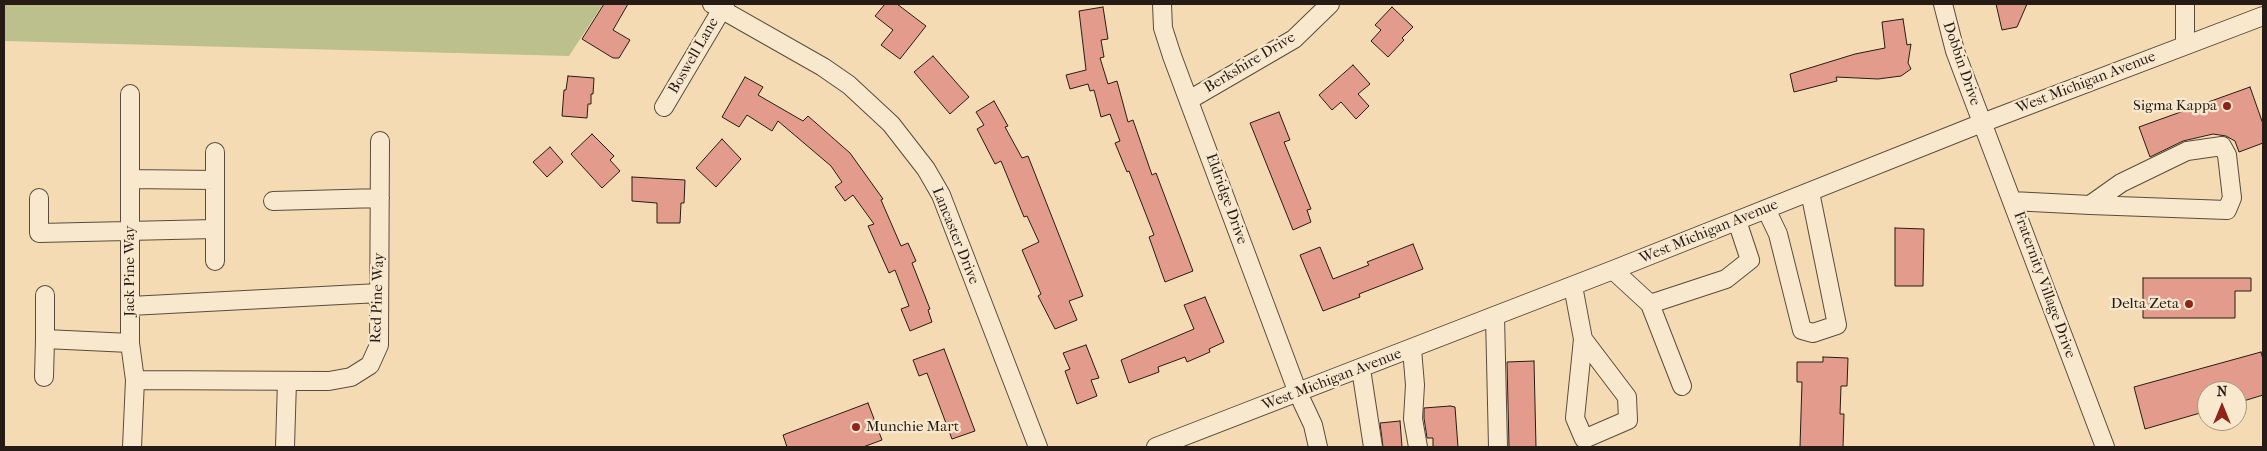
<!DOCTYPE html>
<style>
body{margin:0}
#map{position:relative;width:2267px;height:451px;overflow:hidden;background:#f4dbb3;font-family:"IM FELL French Canon",serif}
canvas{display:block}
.frame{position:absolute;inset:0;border:5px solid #271c15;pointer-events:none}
.north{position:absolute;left:2197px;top:381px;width:50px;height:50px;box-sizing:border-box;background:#f8e8ce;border:1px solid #a49684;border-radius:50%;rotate:0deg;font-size:14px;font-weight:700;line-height:20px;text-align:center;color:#271c15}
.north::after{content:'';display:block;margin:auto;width:18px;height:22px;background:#8f2418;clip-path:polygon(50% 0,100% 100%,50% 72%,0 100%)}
</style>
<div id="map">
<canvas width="2267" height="451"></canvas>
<div class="frame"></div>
<div class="north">N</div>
</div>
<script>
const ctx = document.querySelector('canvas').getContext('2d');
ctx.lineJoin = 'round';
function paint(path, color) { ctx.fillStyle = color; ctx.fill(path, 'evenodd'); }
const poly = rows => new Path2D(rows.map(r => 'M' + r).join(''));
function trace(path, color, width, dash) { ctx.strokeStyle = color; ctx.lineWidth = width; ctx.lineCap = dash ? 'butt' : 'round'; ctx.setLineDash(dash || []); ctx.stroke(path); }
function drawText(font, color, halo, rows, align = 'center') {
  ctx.font = font + ' "IM FELL French Canon",serif'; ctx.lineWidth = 4.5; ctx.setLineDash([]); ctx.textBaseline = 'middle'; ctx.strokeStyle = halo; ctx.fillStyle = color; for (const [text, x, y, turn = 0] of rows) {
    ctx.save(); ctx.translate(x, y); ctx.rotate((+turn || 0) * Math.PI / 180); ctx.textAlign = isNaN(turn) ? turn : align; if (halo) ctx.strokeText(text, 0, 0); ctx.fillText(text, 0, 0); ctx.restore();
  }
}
paint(poly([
 [4,4,603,4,569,56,4,41]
]), '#bcc08c');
const building = poly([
 [604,4,628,4,613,30,630,40,619,58,613,58,582,39,604,4],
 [885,4,897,4,926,26,900,59,881,45,893,30,875,16,885,4],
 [1996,4,2027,4,2017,27,2002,30,1996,4],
 [1103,7,1108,39,1101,40,1104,57,1100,58,1108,84,1117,81,1128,122,1133,120,1152,175,1156,173,1193,271,1165,282,1149,237,1154,235,1129,171,1127,172,1115,143,1120,141,1110,114,1101,117,1094,90,1090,91,1088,84,1070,89,1066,75,1086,70,1079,11,1103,7],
 [1392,7,1413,27,1402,38,1404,40,1388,57,1371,41,1381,30,1375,25,1392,7],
 [1903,19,1907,45,1911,44,1908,63,1911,69,1901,76,1878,79,1836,77,1837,81,1794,92,1790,74,1855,54,1885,48,1882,22,1903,19],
 [933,56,969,97,950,114,914,72,933,56],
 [1353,65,1370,84,1358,94,1369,106,1356,119,1341,102,1332,110,1319,95,1353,65],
 [568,76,594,78,593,94,591,94,591,104,588,104,587,118,562,116,564,90,566,90,568,76],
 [745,77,763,87,758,95,803,121,808,116,850,153,883,199,881,200,901,246,908,243,916,261,912,263,930,309,928,310,932,322,910,331,901,309,909,306,895,270,889,273,868,226,874,224,853,195,845,201,835,187,842,182,831,166,778,121,772,131,747,115,739,127,722,117,745,77],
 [2250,87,2263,124,2263,143,2239,152,2235,141,2226,136,2213,134,2183,141,2150,157,2139,127,2250,87],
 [994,101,1008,126,1005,127,1022,158,1028,156,1083,296,1069,301,1077,320,1055,329,1038,296,1041,294,1022,250,1039,242,1027,216,1024,217,1001,161,995,164,977,129,984,125,976,112,994,101],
 [1279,112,1290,140,1284,142,1311,209,1307,210,1311,222,1293,230,1250,123,1279,112],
 [592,134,614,156,610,160,620,171,602,188,571,154,592,134],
 [722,139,741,159,716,187,696,168,722,139],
 [550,147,563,162,547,177,533,162,550,147],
 [632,177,685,180,684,203,681,203,680,223,657,223,657,203,632,201,632,177],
 [1895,228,1924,229,1923,286,1895,286,1895,228],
 [1413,244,1423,269,1359,294,1360,297,1323,311,1300,255,1320,247,1333,279,1369,265,1367,262,1413,244],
 [2143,278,2251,278,2251,291,2235,291,2235,318,2143,318,2143,278],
 [1205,297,1224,342,1209,349,1210,352,1187,362,1185,357,1158,367,1159,372,1129,383,1121,360,1194,329,1184,305,1205,297],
 [1086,345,1099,378,1091,380,1097,396,1077,404,1065,371,1070,369,1063,353,1086,345],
 [944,349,975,431,952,439,927,373,919,376,913,360,944,349],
 [2261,352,2263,359,2263,395,2237,403,2237,391,2207,391,2207,411,2145,429,2134,387,2261,352],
 [1823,357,1848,358,1847,386,1841,386,1840,414,1844,414,1843,447,1800,447,1802,382,1797,382,1797,362,1823,362,1823,357],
 [1534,361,1536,447,1509,447,1507,362,1534,361],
 [868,403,882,440,863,447,787,447,783,435,868,403],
 [1450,406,1455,407,1458,447,1433,447,1433,438,1427,438,1424,418,1424,408,1450,406],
 [1400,421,1402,447,1383,447,1380,423,1400,421]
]);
paint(building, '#e39b8c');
trace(building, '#271c15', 1);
const minor = poly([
 [712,4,823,67,849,85,891,124,926,169,941,195,1038,447],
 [1162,4,1163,28,1172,56,1298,393,1313,425,1318,447],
 [1943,4,1955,51,2105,447],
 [2185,4,2185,45],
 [130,94,130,343,135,380,132,447],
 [1189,100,1294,39,1330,4],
 [664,107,725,4],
 [215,152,215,261],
 [130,179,215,180],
 [39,198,39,233,215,229],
 [273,201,380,198],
 [2012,201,2090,205,2227,210,2232,198,2227,155,2222,146,2187,151,2121,183,2090,205],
 [1766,209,1778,234,1802,330,1813,333,1837,325,1810,192],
 [1613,270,1650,304,1726,279,1750,260,1737,221],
 [1573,286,1583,339,1575,418,1584,439,1628,420,1627,397,1583,339],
 [1650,304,1682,386],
 [130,306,379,293],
 [1495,316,1498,447],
 [45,339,45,295],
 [1412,349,1415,385,1413,419,1418,447],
 [1361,369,1373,447],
 [44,377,45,339,130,343],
 [135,380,329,381,351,377,370,365,379,345,380,141],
 [285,447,287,381],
 [1156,447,1613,270,1982,123,2263,16]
]);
trace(minor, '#5a4c3c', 20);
trace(minor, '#f8e8ce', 18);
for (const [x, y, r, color] of [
 [2227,106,5,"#8f2418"],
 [2189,304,5,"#8f2418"],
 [856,427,5,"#8f2418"]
]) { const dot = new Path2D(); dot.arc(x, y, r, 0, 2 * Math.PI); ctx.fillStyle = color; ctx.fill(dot); trace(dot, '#f8e8ce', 2); }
drawText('15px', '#271c15', '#f8e8ce', [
 ["Boswell Lane",694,56,-60],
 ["Berkshire Drive",1250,63,-31],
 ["Dobbin Drive",1961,64,71],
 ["West Michigan Avenue",2086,83,-21],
 ["Eldridge Drive",1226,199,70],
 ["West Michigan Avenue",1709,232,-22],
 ["Lancaster Drive",955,236,68],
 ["Jack Pine Way",130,271,-90],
 ["Fraternity Village Drive",2044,285,70],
 ["Red Pine Way",378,298,-88],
 ["West Michigan Avenue",1332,380,-21]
]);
drawText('15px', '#271c15', '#f8e8ce', [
 ["Sigma Kappa",2217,106],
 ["Delta Zeta",2179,304],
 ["Munchie Mart",866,427,"left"]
], 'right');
</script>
